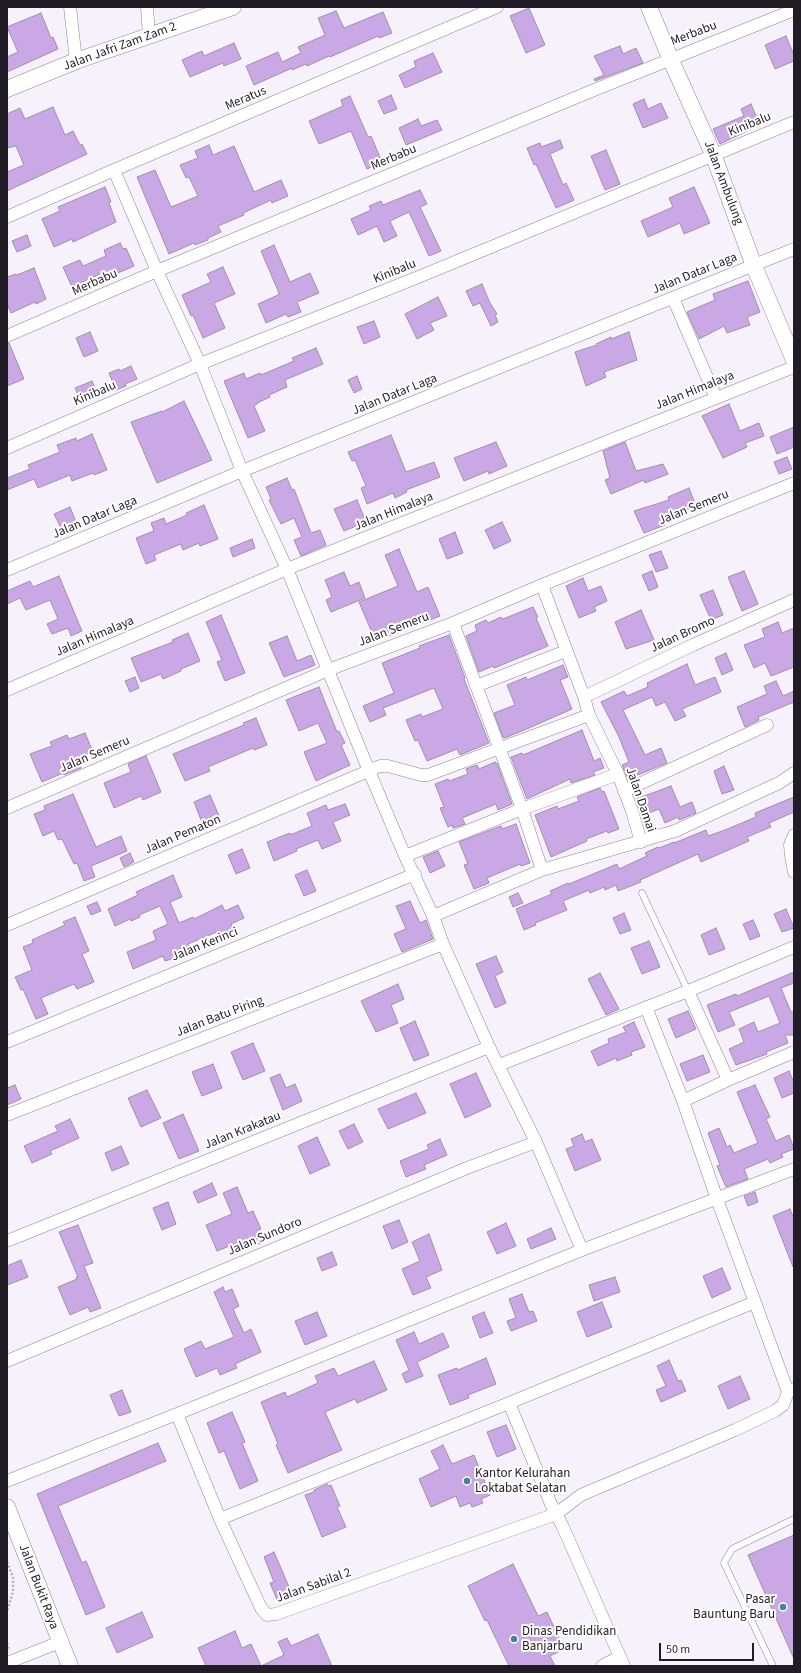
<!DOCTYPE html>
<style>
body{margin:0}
#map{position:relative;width:801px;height:1673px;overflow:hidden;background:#f7f1fc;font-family:"Source Sans 3",sans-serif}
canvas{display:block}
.frame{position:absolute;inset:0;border:8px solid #211c26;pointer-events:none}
.scale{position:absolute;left:659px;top:1643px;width:95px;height:18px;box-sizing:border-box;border:2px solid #211c26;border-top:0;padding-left:5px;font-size:12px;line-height:14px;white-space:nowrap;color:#211c26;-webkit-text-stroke:3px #fff;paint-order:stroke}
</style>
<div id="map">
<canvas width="801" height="1673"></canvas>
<div class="frame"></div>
<div class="scale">50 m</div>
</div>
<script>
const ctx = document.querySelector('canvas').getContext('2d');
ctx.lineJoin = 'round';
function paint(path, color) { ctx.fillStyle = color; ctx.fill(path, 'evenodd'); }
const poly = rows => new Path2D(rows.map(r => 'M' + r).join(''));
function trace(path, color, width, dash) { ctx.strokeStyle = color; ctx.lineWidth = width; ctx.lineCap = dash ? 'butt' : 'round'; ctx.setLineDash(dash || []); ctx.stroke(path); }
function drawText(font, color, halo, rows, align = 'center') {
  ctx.font = font + ' "Source Sans 3",sans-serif'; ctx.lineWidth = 4; ctx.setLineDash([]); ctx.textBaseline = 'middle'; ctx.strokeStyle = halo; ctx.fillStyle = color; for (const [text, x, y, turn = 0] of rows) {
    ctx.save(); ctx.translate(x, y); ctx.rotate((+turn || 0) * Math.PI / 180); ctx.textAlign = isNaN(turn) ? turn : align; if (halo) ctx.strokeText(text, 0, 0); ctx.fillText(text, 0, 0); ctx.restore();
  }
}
const building = poly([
 [529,8,545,45,526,53,510,16,529,8],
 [336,11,344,28,383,12,392,33,379,38,378,36,330,57,329,56,307,66,306,64,292,70,292,68,254,85,246,66,278,52,282,62,301,53,298,47,325,35,318,18,336,11],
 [41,13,51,38,53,37,58,49,7,72,7,57,18,52,7,27,41,13],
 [786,36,794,55,794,61,775,69,765,45,786,36],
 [234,43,241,59,224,66,223,63,190,77,182,60,202,51,204,56,234,43],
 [620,46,623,54,636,48,643,63,595,81,594,79,604,75,594,56,620,46],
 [433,53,442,72,405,88,399,75,416,67,414,61,433,53],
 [391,95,397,109,384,114,378,101,391,95],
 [350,96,368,137,371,136,382,162,367,169,351,131,319,144,309,121,343,106,341,100,350,96],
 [644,99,648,109,661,103,668,118,643,128,633,104,644,99],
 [751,104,760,125,720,144,713,129,744,116,741,109,751,104],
 [53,107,65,135,73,131,80,145,82,144,87,154,7,191,7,172,24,165,16,146,7,148,7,114,20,108,25,119,53,107],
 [418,119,421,126,437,120,442,130,406,145,399,128,418,119],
 [560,140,563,148,550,154,563,185,566,183,574,200,556,208,536,164,534,165,527,148,540,143,541,147,560,140],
 [209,145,213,155,234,146,254,192,281,180,288,196,272,203,271,200,243,213,244,215,218,226,221,232,208,238,208,240,195,245,194,243,169,254,137,177,155,170,171,207,198,196,189,177,186,178,180,165,198,158,195,151,209,145],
 [606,150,620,184,605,190,591,156,606,150],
 [105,187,111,202,109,203,116,222,73,242,72,239,54,247,42,219,60,211,58,207,105,187],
 [694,187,710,223,684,234,680,223,648,237,641,221,673,207,669,198,694,187],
 [420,190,427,204,420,207,441,251,429,256,409,212,390,221,397,236,384,242,377,226,358,235,351,219,371,210,369,206,381,201,383,205,420,190],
 [27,235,31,246,17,252,12,241,27,235],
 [120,243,123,249,126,248,134,266,104,279,102,273,72,287,63,267,80,260,83,266,106,256,104,250,120,243],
 [274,245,290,282,310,273,319,293,297,302,301,312,288,317,286,314,266,323,258,304,278,295,279,293,261,251,274,245],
 [223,267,235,294,214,303,225,328,203,338,193,315,191,316,182,295,211,282,207,274,223,267],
 [34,268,46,299,36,304,35,302,11,313,7,304,7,277,16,274,17,275,34,268],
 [748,281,760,312,747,317,750,325,727,333,724,326,699,339,687,312,715,300,713,294,748,281],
 [482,284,490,303,497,314,495,315,498,322,491,326,480,303,473,306,466,291,482,284],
 [438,297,447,316,430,323,434,330,417,339,405,314,438,297],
 [374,321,380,337,364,344,357,327,374,321],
 [90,332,98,351,84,357,76,338,90,332],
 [629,332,637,360,604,372,606,377,586,386,575,352,597,345,596,344,611,337,611,339,629,332],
 [7,343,9,343,24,379,7,386,7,343],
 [316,348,323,364,285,380,287,387,269,395,270,397,257,403,257,404,254,406,265,431,248,438,224,381,244,373,246,379,260,373,261,375,294,361,292,358,316,348],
 [131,366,137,379,125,384,126,386,116,390,109,373,119,369,120,371,131,366],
 [357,376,362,389,354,393,348,380,357,376],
 [92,381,99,397,82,404,75,388,92,381],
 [184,401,212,460,157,483,131,422,162,411,162,412,184,401],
 [729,404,740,431,759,423,764,436,745,443,747,447,723,458,702,416,729,404],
 [794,427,794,447,777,454,770,437,794,427],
 [92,434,107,470,94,475,93,473,72,481,70,475,38,488,34,479,7,490,7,478,30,469,28,465,60,452,57,445,76,438,77,441,92,434],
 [391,435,406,472,434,462,440,477,406,490,407,492,395,498,393,493,367,504,361,488,366,486,355,460,352,461,348,452,391,435],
 [496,442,507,466,489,474,488,471,464,481,454,458,496,442],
 [625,442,636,471,663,464,668,474,645,483,644,480,611,494,605,480,610,478,603,451,625,442],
 [787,457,792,469,779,474,774,462,787,457],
 [287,478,292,490,294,489,311,533,320,530,326,545,301,556,294,540,302,537,294,518,281,524,269,500,271,499,266,487,287,478],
 [689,488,696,506,663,520,665,525,644,533,634,511,669,500,668,497,689,488],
 [357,500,366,522,344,531,334,509,357,500],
 [204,505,218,539,200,546,199,543,183,550,181,544,154,555,156,560,146,564,136,538,154,531,151,523,164,518,166,524,187,515,186,513,204,505],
 [70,507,76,522,61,528,54,514,70,507],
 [502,522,511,541,494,549,485,530,502,522],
 [455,532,463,553,447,559,439,539,455,532],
 [252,539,255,548,233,557,230,548,252,539],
 [399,549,417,592,428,587,440,616,390,636,387,630,373,635,359,602,398,586,385,555,399,549],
 [661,551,668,568,656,572,649,555,661,551],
 [652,571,658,587,649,591,642,575,652,571],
 [744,571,758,604,742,611,728,577,744,571],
 [344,572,350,586,359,582,365,598,331,612,326,600,332,597,325,580,344,572],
 [59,576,82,631,71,636,68,628,52,634,47,624,58,619,50,600,26,610,20,598,7,604,7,591,30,581,33,587,59,576],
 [583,578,588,591,601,586,607,601,594,607,596,611,579,618,566,586,583,578],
 [713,590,723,615,711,620,700,595,713,590],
 [533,607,538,617,536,618,548,646,494,668,493,666,479,672,466,636,477,631,475,625,486,620,488,623,501,617,503,619,533,607],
 [641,610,654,640,626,649,615,622,641,610],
 [221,615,245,673,225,681,217,662,222,660,206,622,221,615],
 [778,622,782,633,794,628,794,667,771,676,765,663,754,668,744,645,765,637,762,629,778,622],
 [188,633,200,661,181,669,181,671,163,679,161,674,141,682,131,658,173,642,172,640,188,633],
 [449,635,465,678,464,679,489,743,460,755,457,749,427,761,418,740,415,741,406,720,421,714,422,717,443,709,434,688,383,708,386,715,370,722,363,706,394,693,382,663,420,648,419,646,449,635],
 [287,636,297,661,311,655,315,665,284,677,269,643,287,636],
 [726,653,733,670,722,675,715,658,726,653],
 [687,664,695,685,715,677,721,692,682,709,686,716,675,721,665,702,656,706,652,697,623,710,645,755,661,748,667,763,628,779,622,765,629,762,619,737,601,702,624,691,627,696,648,687,647,683,687,664],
 [563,665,568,677,560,680,572,709,529,728,505,738,503,737,494,713,515,705,507,685,526,677,527,680,563,665],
 [135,677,139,688,130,692,125,681,135,677],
 [776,681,783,696,794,691,794,702,758,717,759,720,745,727,737,707,767,694,764,686,776,681],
 [319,687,337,732,339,731,345,743,341,745,350,765,316,781,304,752,327,743,318,723,299,731,286,700,319,687],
 [256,718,267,745,254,750,253,748,208,767,210,771,185,781,173,754,244,725,243,723,256,718],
 [582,730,594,761,600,758,604,768,593,772,595,775,571,783,570,779,527,799,511,757,522,753,523,755,582,730],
 [85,733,93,752,77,759,81,768,64,775,63,773,42,782,30,754,52,746,50,742,67,735,69,739,85,733],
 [146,756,161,792,143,800,141,796,114,808,104,783,131,772,128,764,146,756],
 [495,762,495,764,497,763,512,804,498,810,496,804,462,818,465,824,453,828,452,825,448,827,440,808,444,807,435,784,448,779,449,781,468,774,466,769,477,765,479,769,495,762],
 [724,766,734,790,722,794,714,771,724,766],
 [671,786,680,807,692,802,696,813,679,820,678,817,665,823,659,809,641,816,636,799,671,786],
 [600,788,602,792,604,791,619,829,608,833,607,831,586,839,587,841,551,857,535,815,557,806,558,809,579,801,577,797,600,788],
 [73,794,96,847,121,836,127,851,91,866,95,877,84,881,77,863,74,864,62,839,58,840,54,831,43,836,34,814,45,810,44,806,73,794],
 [210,795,220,818,203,825,194,802,210,795],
 [794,797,794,812,769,823,771,827,747,837,749,841,701,862,698,854,640,880,641,882,618,891,616,885,605,890,604,887,590,893,589,890,563,901,567,910,535,923,536,925,524,930,516,909,552,894,550,891,568,883,569,884,617,864,619,869,647,856,645,853,658,847,659,848,674,842,674,843,706,830,708,836,725,830,756,817,755,813,794,797],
 [345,804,350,815,333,822,341,841,322,849,318,840,296,849,297,851,274,861,267,842,290,833,290,835,312,826,307,813,326,805,328,810,345,804],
 [516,824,530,863,521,866,520,864,487,878,489,883,474,889,464,865,468,864,459,842,501,826,502,829,516,824],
 [242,849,250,868,236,874,228,855,242,849],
 [438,851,445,866,430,873,423,857,438,851],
 [130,853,134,862,124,867,120,858,130,853],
 [307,870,316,891,304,896,295,875,307,870],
 [173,875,182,897,170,902,179,923,193,917,194,919,222,905,225,911,238,905,244,918,231,924,234,929,221,935,219,931,188,944,191,950,176,955,177,957,165,961,163,956,133,969,127,952,156,940,153,931,168,924,160,906,139,915,140,917,131,921,130,919,115,926,108,909,138,895,136,892,173,875],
 [518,893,523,903,513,907,509,897,518,893],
 [410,901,420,923,426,920,433,939,402,952,394,934,406,929,396,906,410,901],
 [97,902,101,911,91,915,87,906,97,902],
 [786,909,794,928,782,932,774,914,786,909],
 [624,913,631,930,620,934,613,918,624,913],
 [75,917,89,951,82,954,94,982,77,989,74,984,41,998,48,1014,36,1019,23,989,21,990,15,977,32,970,23,947,33,943,32,940,65,925,63,922,75,917],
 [753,920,760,936,750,940,743,924,753,920],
 [716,928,725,949,709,955,701,935,716,928],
 [649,941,660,967,642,974,631,948,649,941],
 [496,956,503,972,495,976,506,1003,495,1008,476,964,496,956],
 [794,972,794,983,781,988,791,1012,794,1012,794,1035,785,1035,788,1043,766,1052,767,1054,736,1065,729,1049,744,1042,739,1029,754,1022,758,1032,780,1023,769,996,729,1012,735,1025,718,1032,707,1005,736,994,737,996,794,972],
 [600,973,619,1009,606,1015,588,979,600,973],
 [398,984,404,999,391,1005,398,1023,376,1032,361,1001,398,984],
 [688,1011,696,1029,676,1038,668,1019,688,1011],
 [415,1021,429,1055,414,1061,400,1028,415,1021],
 [634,1022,645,1047,631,1052,632,1055,617,1061,616,1058,598,1066,591,1051,609,1043,608,1039,626,1032,623,1027,634,1022],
 [253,1043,265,1071,243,1080,231,1052,253,1043],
 [703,1055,710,1072,687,1081,680,1064,703,1055],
 [213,1064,222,1088,202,1096,192,1072,213,1064],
 [789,1071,794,1083,794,1093,782,1098,774,1078,789,1071],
 [476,1073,491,1106,465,1118,450,1084,476,1073],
 [280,1074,286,1088,295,1084,302,1101,283,1110,270,1078,280,1074],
 [15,1085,21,1099,7,1105,7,1088,15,1085],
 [755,1085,770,1117,766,1119,776,1141,789,1135,794,1149,781,1154,783,1157,770,1163,768,1159,744,1169,748,1179,726,1187,717,1166,720,1165,708,1133,719,1128,727,1147,730,1145,734,1153,758,1143,737,1092,755,1085],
 [147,1090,161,1118,141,1127,128,1098,147,1090],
 [416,1093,426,1113,388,1129,378,1109,416,1093],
 [183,1114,199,1151,179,1159,163,1123,183,1114],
 [70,1119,79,1138,50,1151,52,1154,32,1163,24,1146,58,1131,55,1126,70,1119],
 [354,1124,363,1142,348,1149,339,1131,354,1124],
 [582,1134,585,1142,592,1139,601,1160,575,1171,566,1149,574,1146,571,1139,582,1134],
 [317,1137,330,1165,310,1174,298,1146,317,1137],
 [440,1139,447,1155,424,1165,426,1169,406,1177,400,1161,429,1149,427,1145,440,1139],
 [121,1146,129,1164,112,1171,105,1153,121,1146],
 [212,1183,217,1195,198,1203,193,1192,212,1183],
 [237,1187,248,1213,253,1211,261,1229,256,1231,261,1243,245,1250,242,1241,217,1251,206,1225,232,1214,223,1193,237,1187],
 [755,1192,758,1202,748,1206,744,1196,755,1192],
 [168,1202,176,1224,162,1230,153,1208,168,1202],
 [790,1209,794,1219,793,1267,773,1216,790,1209],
 [399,1220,408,1242,392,1249,383,1226,399,1220],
 [506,1223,516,1246,497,1254,487,1232,506,1223],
 [78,1225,93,1263,84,1266,101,1308,90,1312,88,1307,70,1315,58,1287,77,1279,76,1277,78,1277,59,1232,78,1225],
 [551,1228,556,1239,531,1249,527,1239,551,1228],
 [429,1234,442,1270,426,1277,431,1288,413,1295,402,1269,420,1261,412,1242,429,1234],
 [332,1252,337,1265,322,1271,317,1258,332,1252],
 [21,1260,28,1277,7,1285,7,1266,21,1260],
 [722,1268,731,1289,712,1298,703,1276,722,1268],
 [615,1277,620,1292,594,1301,589,1285,615,1277],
 [223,1287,225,1292,232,1289,239,1306,233,1309,244,1333,251,1329,261,1352,235,1364,237,1368,220,1375,217,1368,196,1377,184,1349,201,1341,205,1349,234,1337,214,1292,223,1287],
 [522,1294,529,1312,533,1311,537,1321,511,1331,507,1321,516,1318,509,1299,522,1294],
 [602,1302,612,1327,587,1337,577,1312,602,1302],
 [317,1312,327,1336,305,1345,295,1321,317,1312],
 [484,1312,493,1333,480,1338,472,1317,484,1312],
 [414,1332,419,1344,443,1333,449,1347,417,1362,423,1376,406,1383,402,1374,409,1370,396,1340,414,1332],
 [486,1358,496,1384,468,1395,469,1398,450,1405,438,1375,457,1368,458,1370,486,1358],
 [669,1360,678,1381,681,1380,686,1391,661,1402,656,1390,666,1386,657,1366,669,1360],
 [374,1361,387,1390,357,1403,355,1399,325,1412,342,1450,288,1473,276,1445,278,1444,261,1402,285,1392,287,1397,318,1383,315,1376,334,1368,338,1376,374,1361],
 [740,1376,750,1399,728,1409,718,1386,740,1376],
 [122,1390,131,1412,119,1416,110,1395,122,1390],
 [232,1412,245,1442,242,1443,258,1481,240,1489,224,1451,219,1453,207,1423,232,1412],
 [506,1425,516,1449,497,1457,487,1432,506,1425],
 [158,1443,166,1461,58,1506,82,1563,86,1561,105,1607,86,1615,37,1494,158,1443],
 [443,1445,452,1464,474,1455,490,1495,481,1499,483,1503,472,1507,470,1503,460,1507,456,1496,431,1507,419,1479,440,1469,431,1451,443,1445],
 [327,1484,328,1486,331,1485,340,1506,337,1507,346,1527,322,1537,305,1495,314,1492,314,1490,327,1484],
 [794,1535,794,1659,748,1555,794,1535],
 [274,1552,293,1596,278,1602,270,1583,274,1582,264,1557,274,1552],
 [513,1564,538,1616,547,1612,564,1649,550,1656,555,1666,509,1666,487,1620,485,1621,468,1586,513,1564],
 [142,1612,153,1637,117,1653,106,1628,142,1612],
 [235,1631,242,1648,251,1644,261,1666,284,1655,278,1642,287,1638,291,1646,318,1634,332,1666,206,1666,198,1648,235,1631]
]);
paint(building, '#c9a8e5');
trace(building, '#9e90aa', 1);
const service = poly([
 [642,893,688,991],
 [773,1666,724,1563,732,1549,794,1519]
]);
const minor = poly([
 [70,7,76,61],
 [147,7,149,36],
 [114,170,157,271,200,364,242,471,287,569,369,771,405,856,433,916,443,944,489,1047,536,1142,582,1250],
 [7,217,114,170,497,7],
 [673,298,716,398],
 [7,336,157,271,599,88,794,10],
 [7,448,200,364,416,278,794,122],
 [7,570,242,471,794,249],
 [542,585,584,697,589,715,618,774,632,811,641,842],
 [453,623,522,809,542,870],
 [476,686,566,651],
 [7,690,287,569,794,367],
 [584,697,693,645,794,600],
 [624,791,767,725],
 [7,808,328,670,453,623,542,585,794,483],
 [794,835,790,845,791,856,794,872],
 [405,856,522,809,618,774],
 [433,916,542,870,675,831,779,783,794,773],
 [7,925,380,766,388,766,421,775,428,775,589,715],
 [688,991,728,1080,794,1052],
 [646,1007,683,1101,717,1199,788,1392,794,1389],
 [7,1042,415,874],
 [499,1065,688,991,794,947],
 [683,1101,728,1080],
 [7,1115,443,944],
 [7,1241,489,1047],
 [7,1361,467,1168,536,1142],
 [509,1403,551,1504,563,1527,624,1666],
 [177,1414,220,1519,261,1608,267,1615,276,1614,556,1514,581,1495,735,1430,775,1411,783,1405,788,1392],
 [7,1481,177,1414,582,1250,794,1169],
 [220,1519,509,1403,755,1302],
 [7,1663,60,1642],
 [602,1666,619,1657]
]);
const tertiary = poly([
 [649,7,670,58,713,154,754,266,794,360],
 [7,89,76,61,233,7],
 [7,1507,70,1666]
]);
trace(service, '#8f829b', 7);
trace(minor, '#8f829b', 13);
trace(tertiary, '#8f829b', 17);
trace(poly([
 [7,1562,13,1577,13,1592,7,1611],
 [7,1643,9,1651]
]), '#b6b1bb', 2.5, [2, 2]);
trace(service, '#fff', 6);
trace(minor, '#fff', 12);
trace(tertiary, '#fff', 16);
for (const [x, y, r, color] of [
 [467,1481,4,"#438597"],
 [783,1607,4,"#438597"],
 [514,1639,4,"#438597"]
]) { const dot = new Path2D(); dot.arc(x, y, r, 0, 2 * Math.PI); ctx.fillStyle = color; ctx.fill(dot); trace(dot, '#fff', 1.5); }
drawText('13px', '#211c26', '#fff', [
 ["Merbabu",694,34,-21],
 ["Jalan Jafri Zam Zam 2",120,47,-20],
 ["Meratus",246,99,-23],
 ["Kinibalu",750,125,-22],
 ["Merbabu",394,158,-23],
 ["Jalan Ambulung",723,183,69],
 ["Kinibalu",395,272,-22],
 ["Jalan Datar Laga",695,274,-22],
 ["Merbabu",95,283,-24],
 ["Jalan Himalaya",695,391,-22],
 ["Kinibalu",95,394,-23],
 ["Jalan Datar Laga",395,395,-22],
 ["Jalan Semeru",694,508,-22],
 ["Jalan Himalaya",394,512,-22],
 ["Jalan Datar Laga",95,518,-23],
 ["Jalan Semeru",394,630,-21],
 ["Jalan Bromo",683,635,-25],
 ["Jalan Himalaya",95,637,-23],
 ["Jalan Semeru",95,755,-23],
 ["Jalan Damai",640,800,71],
 ["Jalan Pematon",183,835,-23],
 ["Jalan Kerinci",205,945,-22],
 ["Jalan Batu Piring",220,1017,-21],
 ["Jalan Krakatau",243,1131,-22],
 ["Jalan Sundoro",265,1237,-23],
 ["Jalan Sabilal 2",314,1586,-20],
 ["Jalan Bukit Raya",38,1587,69]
]);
drawText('13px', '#211c26', '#fff', [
 ["Kantor Kelurahan",475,1474],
 ["Loktabat Selatan",475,1489],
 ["Pasar",775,1600,"right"],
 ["Bauntung Baru",775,1615,"right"],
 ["Dinas Pendidikan",522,1632],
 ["Banjarbaru",522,1647]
], 'left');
</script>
